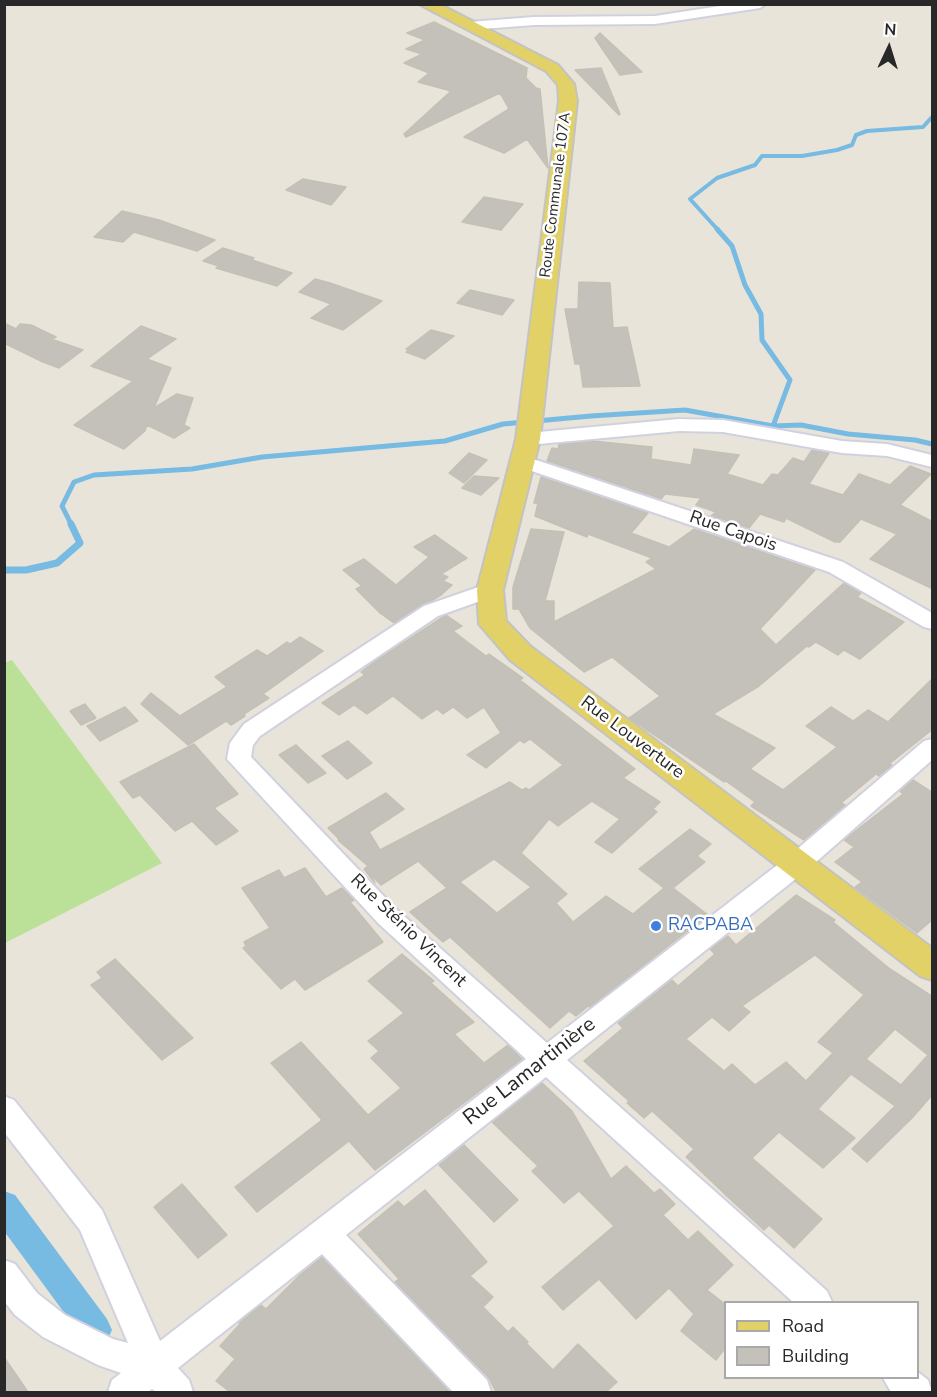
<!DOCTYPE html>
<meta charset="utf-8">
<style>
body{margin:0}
#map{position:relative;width:937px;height:1397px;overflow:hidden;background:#e9e4da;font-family:"Nunito Sans",sans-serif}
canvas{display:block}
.frame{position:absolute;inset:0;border:6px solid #282828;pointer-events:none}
.legend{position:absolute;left:724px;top:1301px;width:195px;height:78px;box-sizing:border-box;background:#fff;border:2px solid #a9a9a9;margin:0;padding:8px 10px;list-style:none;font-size:18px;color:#282828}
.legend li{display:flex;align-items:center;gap:12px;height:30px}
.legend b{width:30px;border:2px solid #a9a9a9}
.north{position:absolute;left:859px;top:18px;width:60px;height:60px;-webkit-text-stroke:4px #fff;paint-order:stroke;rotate:4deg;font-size:16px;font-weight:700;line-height:24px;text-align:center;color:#282828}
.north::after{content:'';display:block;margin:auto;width:21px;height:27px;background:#282828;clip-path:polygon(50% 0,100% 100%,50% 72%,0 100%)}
</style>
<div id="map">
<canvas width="937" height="1397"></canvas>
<div class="frame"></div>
<ul class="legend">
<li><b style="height:8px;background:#e2d166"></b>Road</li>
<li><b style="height:16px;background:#c4c1ba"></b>Building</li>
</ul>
<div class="north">N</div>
</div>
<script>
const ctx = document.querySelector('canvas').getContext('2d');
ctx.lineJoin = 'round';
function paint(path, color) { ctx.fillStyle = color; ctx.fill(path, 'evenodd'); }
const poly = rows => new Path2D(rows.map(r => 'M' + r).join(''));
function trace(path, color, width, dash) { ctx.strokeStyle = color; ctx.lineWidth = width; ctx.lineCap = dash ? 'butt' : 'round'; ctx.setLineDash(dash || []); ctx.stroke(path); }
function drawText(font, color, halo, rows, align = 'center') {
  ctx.font = font + ' "Nunito Sans",sans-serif'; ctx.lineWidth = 5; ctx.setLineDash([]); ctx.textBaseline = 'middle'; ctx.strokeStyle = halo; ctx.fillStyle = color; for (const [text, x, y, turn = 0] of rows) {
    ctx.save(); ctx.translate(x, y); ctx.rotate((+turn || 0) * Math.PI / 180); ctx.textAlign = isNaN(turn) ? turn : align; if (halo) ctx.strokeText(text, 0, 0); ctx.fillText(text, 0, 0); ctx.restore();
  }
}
paint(poly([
 [12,660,162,863,5,943,4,663]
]), '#bbe198');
trace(poly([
 [718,230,690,199,717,178,755,165,762,156,802,156,837,150,852,145,856,135,867,131,923,127,932,117]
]), '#77bae2', 4);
trace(poly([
 [773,426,801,425,848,434,915,440,932,444],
 [72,526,62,506,74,482,94,475,192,469,262,457,445,441,503,424,591,416,685,410,773,426,790,380,762,340,761,314,745,285,732,246,717,229]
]), '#77bae2', 5);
trace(poly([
 [4,570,26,570,57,563,80,543,71,524]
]), '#77bae2', 7);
paint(poly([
 [4,1191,15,1195,107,1319,112,1330,107,1341,96,1346,85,1341,4,1231,4,1191]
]), '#77bae2');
const building = poly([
 [434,22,527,68,526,78,536,88,540,89,548,168,527,139,504,153,464,137,509,109,500,93,406,137,404,134,451,91,418,82,429,73,404,63,422,54,406,49,425,40,407,33,434,22],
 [600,33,642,72,620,75,595,38,600,33],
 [601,68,620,114,619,115,575,70,601,68],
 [303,179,346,187,331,205,286,190,303,179],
 [484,197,523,204,501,230,462,222,484,197],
 [122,211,159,220,215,240,197,251,134,232,123,242,94,237,122,211],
 [223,248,254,258,252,260,292,273,277,286,216,268,219,266,203,261,223,248],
 [315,279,330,283,382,301,343,330,311,318,331,304,299,292,315,279],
 [579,282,610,283,613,328,627,327,640,386,583,387,580,364,575,364,565,309,578,309,579,282],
 [470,290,514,300,502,315,457,303,470,290],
 [4,323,16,329,20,324,31,325,56,337,51,339,83,350,59,368,43,362,4,343,4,323],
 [141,326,176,339,147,359,171,368,154,408,177,394,193,398,184,425,190,428,174,438,147,425,145,431,124,449,74,425,133,381,91,366,141,326],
 [431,330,454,336,425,359,406,352,409,350,406,349,431,330],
 [592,441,652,447,651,459,691,465,694,449,739,455,727,474,763,485,772,474,778,475,793,458,804,462,812,450,829,453,809,484,843,495,859,474,890,485,910,466,931,474,900,505,933,522,933,589,870,559,897,534,861,519,840,542,835,542,786,518,784,522,760,514,749,528,711,516,716,512,696,505,701,498,665,494,661,499,547,461,552,448,558,449,559,444,592,441],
 [469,453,487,460,464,483,449,473,469,453],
 [474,476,499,478,481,495,462,488,474,476],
 [541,477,648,513,631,533,669,547,694,529,815,570,760,629,776,645,844,583,861,593,857,597,904,622,860,659,844,650,838,655,816,642,809,647,807,646,759,686,713,714,775,748,750,769,783,790,837,747,806,726,831,707,853,721,868,710,888,722,933,678,933,729,889,764,892,765,879,776,876,774,841,803,845,805,804,840,751,806,755,802,726,781,724,782,629,718,660,696,612,657,584,672,530,628,519,609,513,609,513,587,531,529,564,532,545,601,554,601,554,622,656,569,646,562,652,558,588,534,587,537,535,516,538,503,534,503,541,477],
 [435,535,467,558,441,574,448,577,443,581,452,585,441,595,394,623,380,613,356,589,362,586,343,570,364,559,396,585,429,557,414,547,435,535],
 [446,615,462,626,453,631,486,656,489,654,523,678,520,680,635,769,623,778,660,802,653,809,657,812,612,853,595,842,620,819,592,801,558,826,549,819,521,853,567,894,556,903,573,922,606,896,633,914,664,888,639,869,690,829,711,844,697,856,705,862,673,888,708,915,590,1007,588,1006,576,1016,569,1011,550,1028,450,937,443,942,410,912,447,888,418,861,381,885,370,874,375,883,364,869,368,866,338,840,339,839,328,828,386,793,404,809,369,832,380,850,510,782,522,790,526,788,529,790,563,765,530,739,524,743,520,740,486,768,467,755,501,733,484,707,467,718,453,707,443,714,437,709,422,719,393,696,367,714,354,705,339,715,322,703,365,675,361,672,374,662,446,615],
 [494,859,531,887,497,913,460,882,494,859],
 [300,637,323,651,263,694,269,698,244,714,245,716,231,725,226,721,188,745,141,704,151,693,180,716,227,687,215,677,257,650,267,656,287,642,290,644,300,637],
 [85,704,96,718,81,725,70,711,85,704],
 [125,707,138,721,100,741,87,726,125,707],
 [348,741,372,763,347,779,322,756,348,741],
 [194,744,238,794,214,808,238,831,216,845,192,821,175,831,140,795,133,798,120,782,194,744],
 [296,745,326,773,308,783,279,755,296,745],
 [913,780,933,793,933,919,917,933,855,887,862,882,835,862,854,847,844,840,903,794,900,791,913,780],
 [305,868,326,897,342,888,354,900,350,902,383,942,305,990,295,979,281,989,243,948,246,946,244,942,270,928,242,888,279,870,284,878,305,868],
 [796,895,835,920,833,922,890,969,933,997,933,1094,912,1118,867,1162,852,1149,895,1106,851,1074,818,1109,855,1138,823,1168,779,1132,752,1158,822,1219,794,1248,769,1225,764,1230,729,1198,686,1157,694,1149,652,1111,644,1118,627,1103,629,1101,584,1061,623,1028,618,1023,672,980,678,986,715,954,710,949,728,936,736,945,796,895],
 [815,955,864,995,818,1042,833,1053,806,1081,786,1062,755,1085,732,1064,724,1071,686,1039,712,1017,729,1031,750,1012,742,1006,815,955],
 [895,1029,928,1055,901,1085,866,1059,895,1029],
 [402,954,434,981,431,983,474,1022,454,1034,484,1063,508,1045,522,1059,375,1170,349,1141,257,1212,235,1187,322,1120,271,1063,301,1042,368,1115,401,1088,371,1058,379,1051,368,1041,404,1013,368,981,402,954],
 [115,959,193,1038,162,1060,91,985,102,978,97,972,115,959],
 [542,1083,572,1111,611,1179,626,1166,654,1193,660,1189,675,1204,663,1215,688,1240,698,1231,733,1265,707,1290,726,1305,726,1347,716,1360,681,1331,694,1314,669,1288,636,1319,599,1279,563,1310,542,1287,614,1226,579,1191,564,1203,532,1171,538,1166,492,1122,542,1083],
 [464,1145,518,1200,494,1222,439,1165,464,1145],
 [182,1184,227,1235,198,1258,154,1207,182,1184],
 [425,1190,487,1262,470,1276,493,1297,483,1307,508,1332,513,1327,528,1342,526,1343,553,1370,578,1344,617,1382,606,1392,496,1392,489,1378,395,1282,399,1279,358,1234,398,1201,404,1207,425,1190],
 [322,1257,450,1392,230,1392,216,1381,235,1359,220,1346,240,1324,239,1323,261,1305,266,1309,300,1275,322,1257],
 [4,1357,28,1392,4,1392,4,1357]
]);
paint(building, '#c4c1ba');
trace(building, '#c4c0b4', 1.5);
const minor = poly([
 [733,4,766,4,760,8,655,24,534,25,469,30,463,26,469,22,534,17,655,16,733,4],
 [679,419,723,420,842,441,887,444,932,455,932,467,887,456,842,453,723,432,679,431,528,445,521,443,519,439,521,435,528,433,679,419],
 [524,456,843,562,932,613,932,629,924,627,829,572,517,466,515,462,517,458,524,456],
 [490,583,497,585,500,590,497,595,438,616,260,736,253,745,251,757,396,909,547,1043,789,856,924,741,932,739,932,760,807,870,567,1060,827,1291,832,1302,793,1302,546,1077,346,1235,487,1380,491,1392,453,1392,322,1254,178,1368,189,1380,193,1392,156,1392,152,1389,148,1392,108,1392,112,1380,121,1373,98,1365,43,1337,15,1315,4,1301,4,1260,15,1264,37,1293,65,1315,113,1339,128,1343,80,1230,4,1132,4,1096,14,1100,102,1210,160,1341,526,1059,378,923,227,759,230,743,244,724,424,606,490,583],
 [918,1372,928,1380,932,1392,891,1392,883,1378,918,1378,918,1372]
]);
const major = poly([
 [419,4,439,4,558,65,574,84,577,101,540,439,503,590,506,621,530,646,932,948,932,980,920,976,510,660,479,624,477,590,516,439,559,101,558,85,546,71,419,4]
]);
trace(minor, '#d0d1df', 4);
trace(major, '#c3c3c3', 4);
paint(minor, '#fff');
paint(major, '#e2d166');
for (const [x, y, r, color] of [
 [656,926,6,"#3f7fe0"]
]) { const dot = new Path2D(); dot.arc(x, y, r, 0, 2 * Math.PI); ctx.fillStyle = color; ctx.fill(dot); trace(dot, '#fff', 2); }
drawText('15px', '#282828', '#fff', [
 ["Route Communale 107A",556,195,-83]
]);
drawText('18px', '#282828', '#fff', [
 ["Rue Capois",733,532,19],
 ["Rue Louverture",632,738,37],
 ["Rue Sténio Vincent",408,931,44]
]);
drawText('18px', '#366cbe', '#fff', [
 ["RACPABA",668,926]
], 'left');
drawText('21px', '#282828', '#fff', [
 ["Rue Lamartinière",530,1072,-38]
]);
</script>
